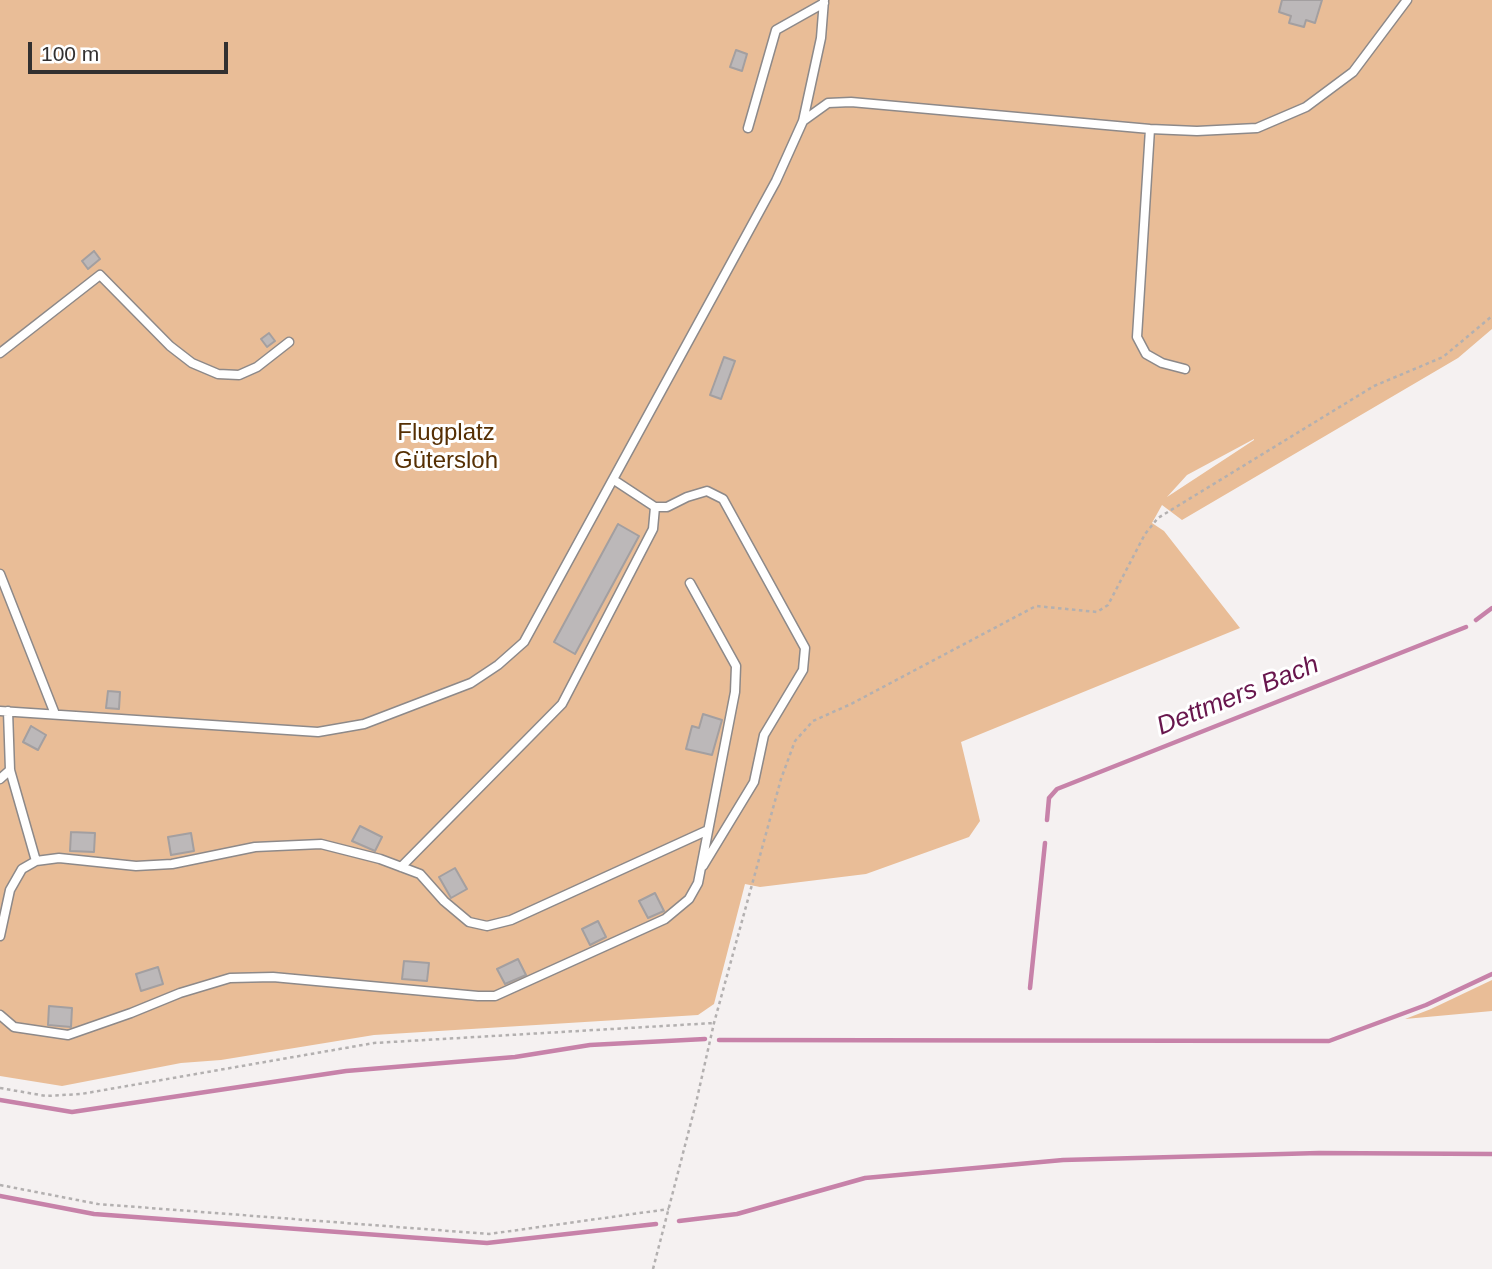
<!DOCTYPE html>
<meta charset="utf-8">
<style>
body{margin:0}
#map{position:relative;width:1492px;height:1269px;overflow:hidden;background:#f5f1f1;font-family:Arial,sans-serif}
canvas{display:block}
.scale{position:absolute;left:28px;top:42px;width:200px;height:32px;box-sizing:border-box;border:4px solid #323030;border-top:0;padding-left:9px;font-size:21px;line-height:24px;white-space:nowrap;color:#323030;-webkit-text-stroke:5px #fff;paint-order:stroke}
</style>
<div id="map">
<canvas width="1492" height="1269"></canvas>
<div class="scale">100 m</div>
</div>
<script>
const ctx = document.querySelector('canvas').getContext('2d');
ctx.lineJoin = 'round';
function paint(path, color) { ctx.fillStyle = color; ctx.fill(path, 'evenodd'); }
const poly = rows => new Path2D(rows.map(r => 'M' + r).join(''));
function trace(path, color, width, dash) { ctx.strokeStyle = color; ctx.lineWidth = width; ctx.lineCap = dash ? 'butt' : 'round'; ctx.setLineDash(dash || []); ctx.stroke(path); }
function drawText(font, color, halo, rows, align = 'center') {
  ctx.font = font + ' Arial,sans-serif'; ctx.lineWidth = 6; ctx.setLineDash([]); ctx.textBaseline = 'middle'; ctx.strokeStyle = halo; ctx.fillStyle = color; for (const [text, x, y, turn = 0] of rows) {
    ctx.save(); ctx.translate(x, y); ctx.rotate((+turn || 0) * Math.PI / 180); ctx.textAlign = isNaN(turn) ? turn : align; if (halo) ctx.strokeText(text, 0, 0); ctx.fillText(text, 0, 0); ctx.restore();
  }
}
paint(poly([
 [0,0,1492,0,1492,329,1458,358,1182,520,1162,505,1152,523,1164,531,1240,628,961,742,980,821,969,837,866,874,760,887,745,884,714,1004,698,1015,374,1035,221,1060,181,1063,62,1086,0,1076],
 [1254,439,1254,440,1167,497,1187,475],
 [1492,980,1492,1011,1405,1019,1431,1009]
]), '#e9bd97');
trace(poly([
 [1476,620,1492,608],
 [1047,820,1049,798,1057,789,1466,627],
 [1030,988,1045,843],
 [719,1040,1329,1041,1426,1005,1492,974],
 [0,1100,72,1112,346,1071,515,1057,590,1045,705,1039],
 [0,1196,94,1214,487,1243,656,1224],
 [679,1221,737,1214,865,1178,1063,1160,1319,1153,1492,1154]
]), '#c782a9', 4.5);
const building = poly([
 [1282,0,1322,0,1315,23,1306,20,1304,27,1289,23,1291,16,1279,12,1282,0],
 [736,50,747,54,742,71,730,67,736,50],
 [94,251,100,259,88,269,82,261,94,251],
 [269,333,275,341,267,347,261,339,269,333],
 [724,357,735,361,721,399,710,395,724,357],
 [618,524,639,536,575,654,554,642,618,524],
 [108,691,120,692,119,709,106,708,108,691],
 [703,714,722,720,712,755,686,749,692,726,699,728,703,714],
 [31,726,46,735,38,750,23,742,31,726],
 [360,826,382,837,375,851,352,841,360,826],
 [71,832,95,833,94,852,70,851,71,832],
 [191,833,194,851,171,855,168,837,191,833],
 [455,868,467,889,451,898,439,877,455,868],
 [655,893,664,911,648,918,639,901,655,893],
 [598,921,606,937,590,945,582,929,598,921],
 [518,959,526,975,505,984,497,969,518,959],
 [404,961,429,963,427,981,402,979,404,961],
 [158,967,163,984,141,991,136,974,158,967],
 [49,1006,72,1008,71,1027,48,1025,49,1006]
]);
paint(building, '#bcb8b9');
trace(building, '#a39fa0', 2);
const service = poly([
 [803,121,828,103,851,102,1150,129,1197,131,1257,128,1306,107,1353,72,1407,0],
 [748,128,776,30,824,3],
 [1150,129,1137,337,1146,354,1162,363,1185,369],
 [0,353,100,275,170,346,192,363,218,374,239,375,257,367,289,342],
 [614,480,655,507,667,507,687,497,707,491,723,499,805,648,803,670,764,735,754,782,703,866],
 [0,574,55,714],
 [0,711,318,732,364,724,471,683,498,665,524,642,776,181,803,121,821,38,824,0],
 [8,711,10,770,36,861],
 [0,779,10,770],
 [401,867,562,704,653,529,655,507],
 [0,936,10,890,22,869,36,861,59,858,136,866,172,864,255,847,321,844,380,859,420,874,444,901,469,922,487,926,511,920,706,831],
 [0,1015,14,1027,68,1035,131,1013,180,993,230,978,273,977,478,996,495,996,665,919,689,899,698,883,735,692,736,666,690,583]
]);
trace(service, '#8d8989', 11);
trace(poly([
 [0,1088,46,1096,81,1094,374,1043,714,1023],
 [0,1185,98,1204,489,1234,669,1209],
 [653,1269,696,1103,714,1023,781,779,795,741,813,721,851,704,1036,606,1097,612,1108,605,1145,534,1158,518,1374,386,1443,357,1492,316]
]), '#b3b0b0', 2.5, [3.5, 3.5]);
trace(service, '#fff', 8);
drawText('24px', '#562f03', '#fff', [
 ["Flugplatz",446,433],
 ["Gütersloh",446,461]
]);
drawText('italic 26px', '#68164d', '#fff', [
 ["Dettmers Bach",1238,696,-22]
]);
</script>
